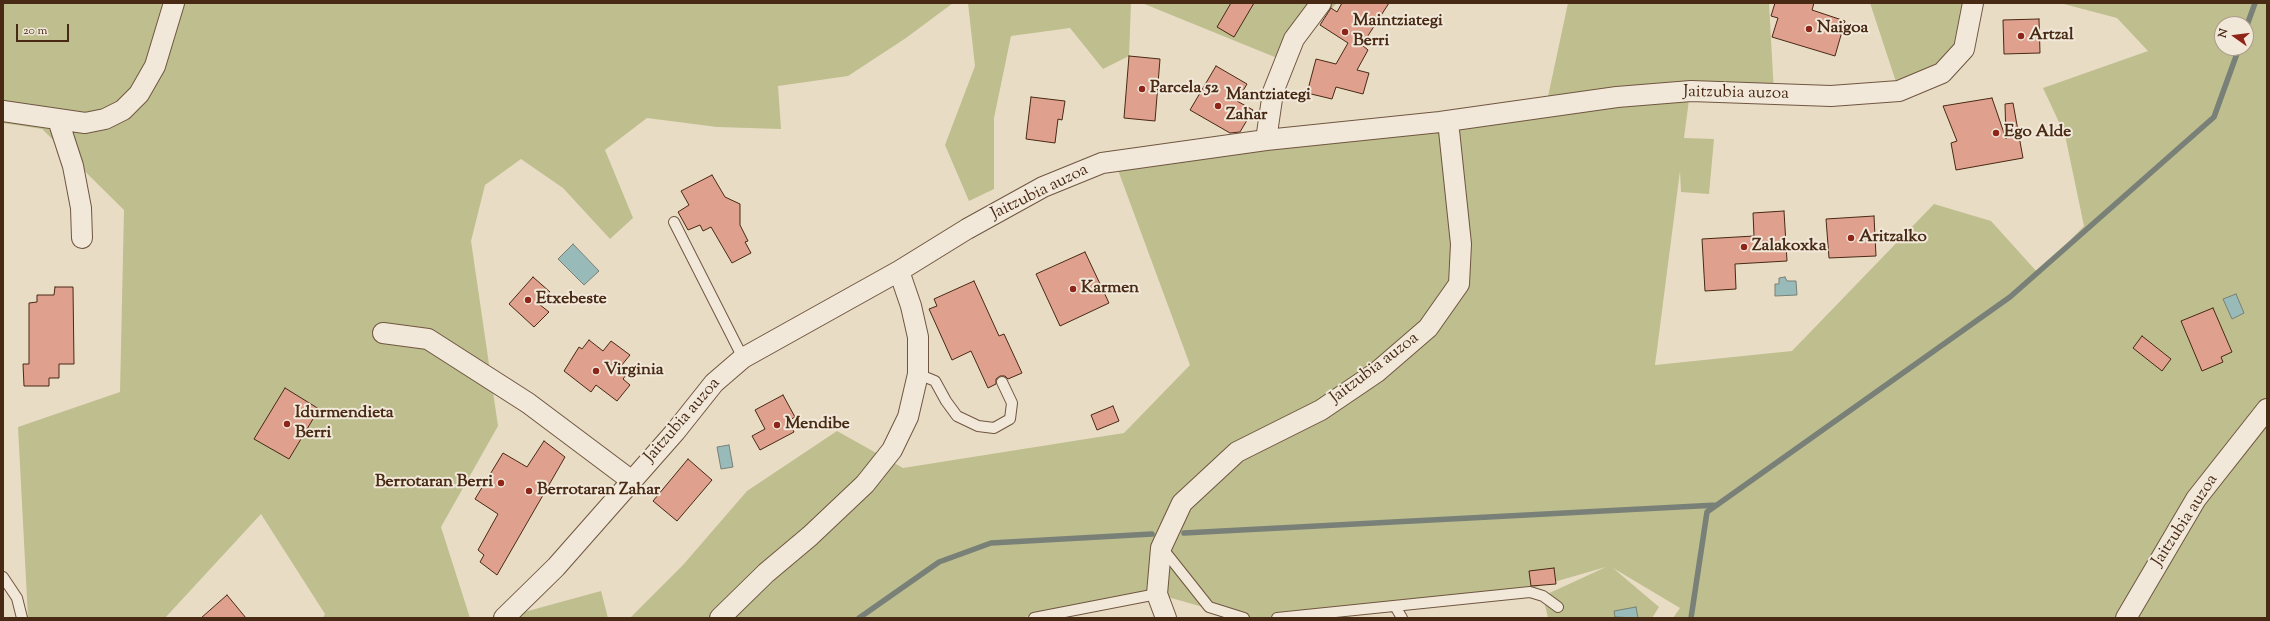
<!DOCTYPE html>
<style>
body{margin:0}
#map{position:relative;width:2270px;height:621px;overflow:hidden;background:#e9dcc4;font-family:"Sorts Mill Goudy",serif}
canvas{display:block}
.frame{position:absolute;inset:0;border:4px solid #472914;pointer-events:none}
.north{position:absolute;left:2214px;top:16px;width:40px;height:40px;box-sizing:border-box;background:#f1e8d9;border:1px solid #ad9c8a;border-radius:50%;rotate:284deg;font-size:11px;font-weight:700;line-height:16px;text-align:center;color:#472914}
.north::after{content:'';display:block;margin:auto;width:14px;height:18px;background:#8f2418;clip-path:polygon(50% 0,100% 100%,50% 72%,0 100%)}
.scale{position:absolute;left:16px;top:24px;width:53px;height:18px;box-sizing:border-box;border:2px solid #472914;border-top:0;padding-left:5px;font-size:12px;line-height:14px;white-space:nowrap;color:#472914;-webkit-text-stroke:3px #f1e8d9;paint-order:stroke}
</style>
<div id="map">
<canvas width="2270" height="621"></canvas>
<div class="frame"></div>
<div class="north">N</div>
<div class="scale">20 m</div>
</div>
<script>
const ctx = document.querySelector('canvas').getContext('2d');
ctx.lineJoin = 'round';
function paint(path, color) { ctx.fillStyle = color; ctx.fill(path, 'evenodd'); }
const poly = rows => new Path2D(rows.map(r => 'M' + r).join(''));
function trace(path, color, width, dash) { ctx.strokeStyle = color; ctx.lineWidth = width; ctx.lineCap = dash ? 'butt' : 'round'; ctx.setLineDash(dash || []); ctx.stroke(path); }
function drawText(font, color, halo, rows, align = 'center') {
  ctx.font = font + ' "Sorts Mill Goudy",serif'; ctx.lineWidth = 4; ctx.setLineDash([]); ctx.textBaseline = 'middle'; ctx.strokeStyle = halo; ctx.fillStyle = color; for (const [text, x, y, turn = 0] of rows) {
    ctx.save(); ctx.translate(x, y); ctx.rotate((+turn || 0) * Math.PI / 180); ctx.textAlign = isNaN(turn) ? turn : align; if (halo) ctx.strokeText(text, 0, 0); ctx.fillText(text, 0, 0); ctx.restore();
  }
}
paint(poly([
 [3,3,953,3,906,38,848,76,778,86,781,129,717,127,647,118,605,150,633,218,610,239,563,188,521,159,485,185,471,241,498,426,441,527,470,618,323,618,325,614,261,514,165,618,28,618,18,427,120,392,124,210,42,129,3,123],
 [968,3,1131,3,1129,56,1103,69,1070,28,1011,36,994,118,994,189,969,201,945,145,975,66],
 [1142,3,1337,3,1282,60],
 [1568,3,1769,3,1774,94,1690,92,1684,138,1714,139,1709,194,1681,192,1680,171,1655,365,1792,351,1934,204,1991,221,2038,273,2084,226,2065,135,2043,88,2148,51,2117,18,2060,3,2267,3,2267,618,1673,618,1680,608,1613,568,1659,607,1652,618,1548,618,1543,596,1606,567,1533,588,1275,618,1242,618,1157,594,1019,618,630,618,683,565,747,491,837,431,903,468,1124,433,1190,365,1115,162,1546,106],
 [2222,24,2246,24,2246,48,2222,48],
 [1870,3,1973,3,1964,49,1899,91],
 [601,591,608,618,504,618,506,617]
]), '#bebe8f');
const water = poly([
 [573,244,599,271,584,285,558,259,573,244],
 [1785,277,1787,281,1796,281,1797,295,1775,296,1775,284,1779,284,1779,278,1785,277],
 [2236,294,2244,313,2232,319,2223,299,2236,294],
 [729,445,733,467,721,469,717,447,729,445],
 [1636,607,1638,618,1615,617,1614,611,1636,607]
]);
paint(water, '#98bab9');
trace(water, '#788077', 1);
trace(poly([
 [2246,28,2255,3],
 [1184,533,1717,505],
 [859,618,939,562,991,543,1152,534],
 [1691,618,1707,512,2010,297,2214,117,2239,48]
]), '#788077', 5.5);
const building = poly([
 [1231,3,1254,3,1234,37,1217,27,1231,3],
 [1342,3,1389,3,1362,45,1368,50,1357,70,1369,73,1363,94,1336,87,1332,99,1307,93,1316,59,1336,64,1348,43,1320,25,1331,8,1337,12,1342,3],
 [1775,3,1814,3,1812,10,1845,21,1835,56,1772,37,1778,18,1771,16,1775,3],
 [2039,19,2040,53,2004,54,2003,20,2039,19],
 [1129,56,1160,59,1155,121,1124,118,1129,56],
 [1216,66,1247,84,1237,101,1253,110,1240,132,1230,133,1190,110,1216,66],
 [1031,97,1065,101,1062,120,1058,119,1055,143,1026,139,1031,97],
 [1992,98,2006,139,2005,104,2013,103,2023,158,1956,170,1951,143,1957,141,1943,106,1992,98],
 [712,175,725,197,740,204,740,225,748,241,745,242,751,253,732,263,711,227,703,231,700,225,688,230,678,212,689,205,681,191,712,175],
 [1784,211,1787,261,1735,264,1736,289,1705,291,1702,239,1754,236,1753,213,1784,211],
 [1874,216,1876,256,1829,258,1826,219,1874,216],
 [1085,252,1109,303,1060,326,1036,274,1085,252],
 [533,277,550,292,539,304,549,312,534,327,509,304,533,277],
 [974,281,999,336,1004,334,1022,373,1008,379,1005,376,1000,376,996,379,996,384,988,388,971,351,952,360,929,309,937,306,934,299,974,281],
 [55,287,73,287,74,364,59,364,59,378,49,378,49,386,24,386,23,364,29,364,29,303,37,302,37,295,54,295,55,287],
 [2213,308,2232,352,2221,357,2223,362,2202,371,2181,321,2213,308],
 [2142,336,2171,359,2162,371,2133,348,2142,336],
 [589,340,603,351,611,341,630,355,621,366,628,372,623,379,630,385,617,401,596,385,591,392,564,371,579,347,582,349,589,340],
 [285,388,319,409,289,459,254,439,285,388],
 [783,395,795,417,788,421,794,432,760,450,752,436,765,429,755,410,783,395],
 [1113,406,1119,421,1097,430,1091,415,1113,406],
 [544,441,565,457,497,575,480,562,484,555,478,550,498,514,475,499,503,453,527,467,544,441],
 [688,459,712,480,677,521,653,501,688,459],
 [1554,568,1556,584,1531,586,1529,571,1554,568],
 [227,595,246,618,201,618,227,595]
]);
paint(building, '#dfa08e');
trace(building, '#472914', 1);
const lane = poly([
 [674,222,743,358],
 [918,374,935,381,946,401,957,416,978,426,994,428,1010,419,1012,403,1002,382],
 [1163,549,1209,607,1244,618],
 [3,577,17,598,22,618],
 [1395,606,1402,618],
 [1034,618,1157,594],
 [1277,618,1530,592,1543,596,1558,607]
]);
const street = poly([
 [3,111,85,123,105,119,123,110,139,94,155,66,174,3],
 [58,120,73,166,81,208,82,238],
 [1266,140,1273,92,1294,39,1321,3],
 [899,271,967,229,1043,187,1102,163,1266,140,1440,122,1617,97,1691,91,1831,96,1899,91,1942,73,1964,49,1973,3],
 [383,333,428,339,528,403,632,481],
 [504,618,556,567,675,432,714,383,743,358,899,271,911,306,918,337,918,374,908,417,892,450,865,484,810,536,766,573,720,618],
 [1166,618,1157,594,1161,548,1182,503,1237,452,1321,410,1377,372,1428,328,1459,284,1461,244,1448,121],
 [2126,618,2196,499,2267,409]
]);
trace(lane, '#705640', 12);
trace(street, '#705640', 22);
trace(lane, '#f1e8d9', 10);
trace(street, '#f1e8d9', 20);
for (const [x, y, r, color] of [
 [1809,29,4,"#8f2418"],
 [1345,32,4,"#8f2418"],
 [2021,36,4,"#8f2418"],
 [1142,89,4,"#8f2418"],
 [1218,106,4,"#8f2418"],
 [1996,133,4,"#8f2418"],
 [1851,238,4,"#8f2418"],
 [1744,247,4,"#8f2418"],
 [1073,289,4,"#8f2418"],
 [528,300,4,"#8f2418"],
 [596,371,4,"#8f2418"],
 [287,424,4,"#8f2418"],
 [777,425,4,"#8f2418"],
 [501,483,4,"#8f2418"],
 [529,491,4,"#8f2418"]
]) { const dot = new Path2D(); dot.arc(x, y, r, 0, 2 * Math.PI); ctx.fillStyle = color; ctx.fill(dot); trace(dot, '#f1e8d9', 1.5); }
drawText('bold 17px', '#472914', '#f1e8d9', [
 ["Maintziategi",1353,22],
 ["Berri",1353,42],
 ["Naigoa",1817,29],
 ["Artzal",2029,36],
 ["Parcela 52",1150,89],
 ["Mantziategi",1226,96],
 ["Zahar",1226,116],
 ["Ego Alde",2004,133],
 ["Aritzalko",1859,238],
 ["Zalakoxka",1752,247],
 ["Karmen",1081,289],
 ["Etxebeste",536,300],
 ["Virginia",604,371],
 ["Idurmendieta",295,414],
 ["Berri",295,434],
 ["Mendibe",785,425],
 ["Berrotaran Berri",493,483,"right"],
 ["Berrotaran Zahar",537,491]
], 'left');
drawText('17px', '#472914', '#f1e8d9', [
 ["Jaitzubia auzoa",1736,94,1],
 ["Jaitzubia auzoa",1040,193,-26],
 ["Jaitzubia auzoa",1375,369,-37],
 ["Jaitzubia auzoa",683,421,-49],
 ["Jaitzubia auzoa",2186,521,-57]
]);
</script>
